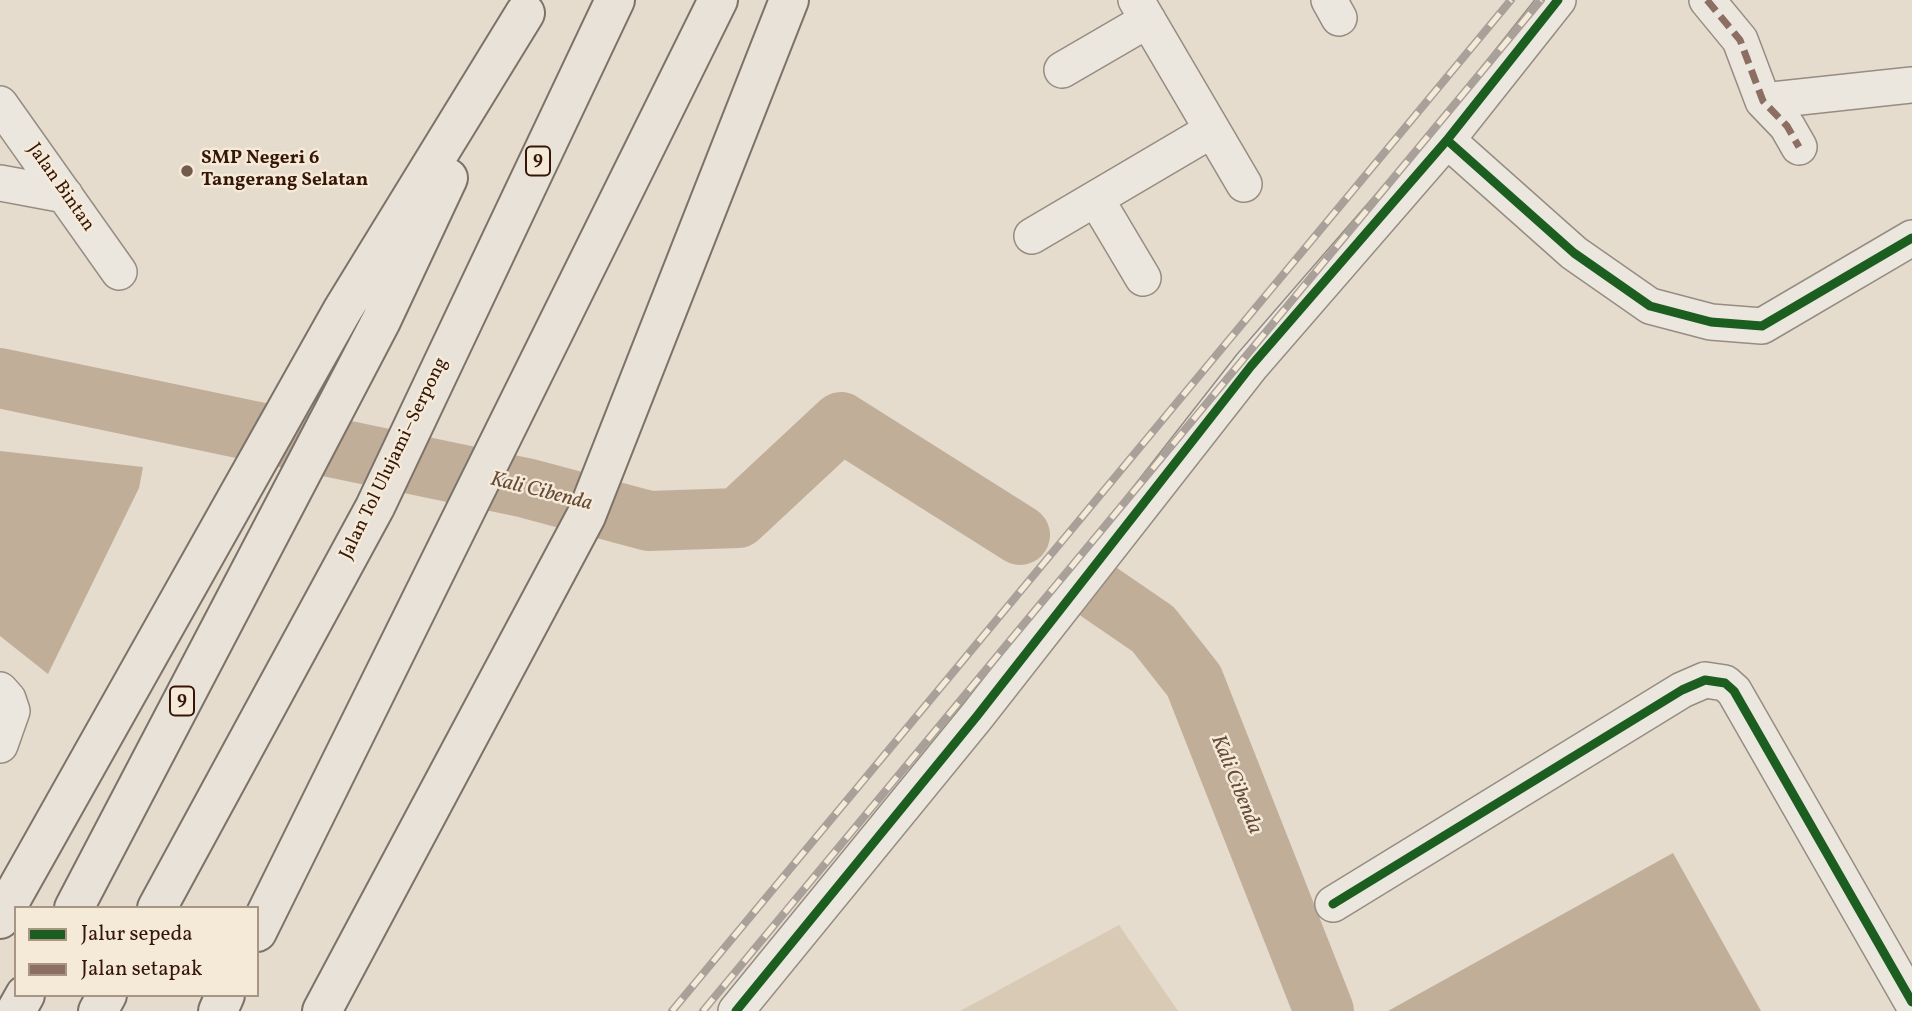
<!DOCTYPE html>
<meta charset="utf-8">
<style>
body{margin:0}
#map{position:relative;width:1912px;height:1011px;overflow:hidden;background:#e5dccd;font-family:Vollkorn,serif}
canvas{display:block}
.legend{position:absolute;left:14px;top:906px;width:245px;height:91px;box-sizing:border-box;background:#f5ead8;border:2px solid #a99584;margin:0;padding:9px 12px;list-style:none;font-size:21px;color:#361607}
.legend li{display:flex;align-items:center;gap:14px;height:35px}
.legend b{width:35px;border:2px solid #a99584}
</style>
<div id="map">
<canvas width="1912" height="1011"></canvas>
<ul class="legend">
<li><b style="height:9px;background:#1b5e20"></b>Jalur sepeda</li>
<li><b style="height:9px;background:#8d6e63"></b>Jalan setapak</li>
</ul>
</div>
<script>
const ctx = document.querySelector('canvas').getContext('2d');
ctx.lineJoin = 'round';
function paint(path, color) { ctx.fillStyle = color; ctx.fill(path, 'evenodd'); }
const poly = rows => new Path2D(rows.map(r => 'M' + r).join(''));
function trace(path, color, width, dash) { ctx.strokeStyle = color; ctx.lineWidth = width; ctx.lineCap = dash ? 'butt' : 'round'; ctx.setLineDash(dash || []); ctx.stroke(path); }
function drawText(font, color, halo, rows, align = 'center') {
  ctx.font = font + ' Vollkorn,serif'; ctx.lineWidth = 5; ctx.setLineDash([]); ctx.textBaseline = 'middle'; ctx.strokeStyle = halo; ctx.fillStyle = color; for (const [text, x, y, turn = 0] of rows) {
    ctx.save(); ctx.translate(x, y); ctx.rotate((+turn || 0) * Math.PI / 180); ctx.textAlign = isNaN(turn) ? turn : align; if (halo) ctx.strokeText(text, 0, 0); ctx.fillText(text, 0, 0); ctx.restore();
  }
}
paint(poly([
 [1119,925,1178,1011,960,1011]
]), '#d9cab6');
paint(poly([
 [0,451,143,467,139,488,48,674,0,636],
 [1673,853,1761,1011,1388,1011]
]), '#c0ae99');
trace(poly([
 [0,378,526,488,649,521,738,518,841,422,1020,535],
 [1099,592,1153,629,1194,681,1324,1011]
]), '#c0ae99', 60);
const street = poly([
 [1136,0,1244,184],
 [1329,0,1339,18],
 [1707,0,1740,40,1763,101,1787,126,1799,147],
 [1062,70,1148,20],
 [1763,101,1912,85],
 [0,104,119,272],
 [1447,140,1574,253,1650,306,1711,322,1762,326,1912,238],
 [0,183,65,195],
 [1096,199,1143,278],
 [1032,236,1212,130],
 [0,690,8,699,12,711,0,745],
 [1333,904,1682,690,1705,680,1725,683,1734,691,1912,1002],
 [736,1011,977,716,1251,366,1447,140,1558,0]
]);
const highway = poly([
 [74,908,381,321,448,178],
 [157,908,375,507,615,0],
 [0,919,342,311,525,13],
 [257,932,718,0],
 [16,1011,25,995],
 [98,1011,107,995],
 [218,1011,225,995],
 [322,1011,586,516,789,0]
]);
trace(street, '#968c82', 38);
trace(highway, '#7c7268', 42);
trace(street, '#ebe6de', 35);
trace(highway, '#e8e2d9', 38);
const rail = poly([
 [672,1011,1511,0],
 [703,1011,1541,0]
]);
trace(rail, '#a8a099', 8);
trace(rail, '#f5ead8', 5, [16]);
trace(poly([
 [1707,0,1740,40,1763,101,1787,126,1799,147]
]), '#8d6e63', 7, [14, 7]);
trace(poly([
 [1447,140,1574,253,1650,306,1711,322,1762,326,1912,238],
 [1333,904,1682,690,1705,680,1725,683,1734,691,1912,1002],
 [736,1011,977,716,1251,366,1447,140,1558,0]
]), '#1b5e20', 9);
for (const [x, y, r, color] of [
 [187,171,7,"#735b4c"]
]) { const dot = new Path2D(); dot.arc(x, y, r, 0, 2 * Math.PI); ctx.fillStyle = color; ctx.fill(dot); trace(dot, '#f5ead8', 2.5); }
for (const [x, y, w] of [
 [538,161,24],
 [182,701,24]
]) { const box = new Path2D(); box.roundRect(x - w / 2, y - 14.5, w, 29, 5); ctx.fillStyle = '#f5ead8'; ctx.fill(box); trace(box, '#361607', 2); }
drawText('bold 18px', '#361607', null, [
 ["9",538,161],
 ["9",182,701]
]);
drawText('bold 19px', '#361607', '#f5ead8', [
 ["SMP Negeri 6",201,160],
 ["Tangerang Selatan",201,182]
], 'left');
drawText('19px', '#361607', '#f5ead8', [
 ["Jalan Bintan",60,188,55],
 ["Jalan Tol Ulujami–Serpong",395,459,-64]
]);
drawText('italic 21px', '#674b39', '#f5ead8', [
 ["Kali Cibenda",541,493,14],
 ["Kali Cibenda",1235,785,68]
]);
</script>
